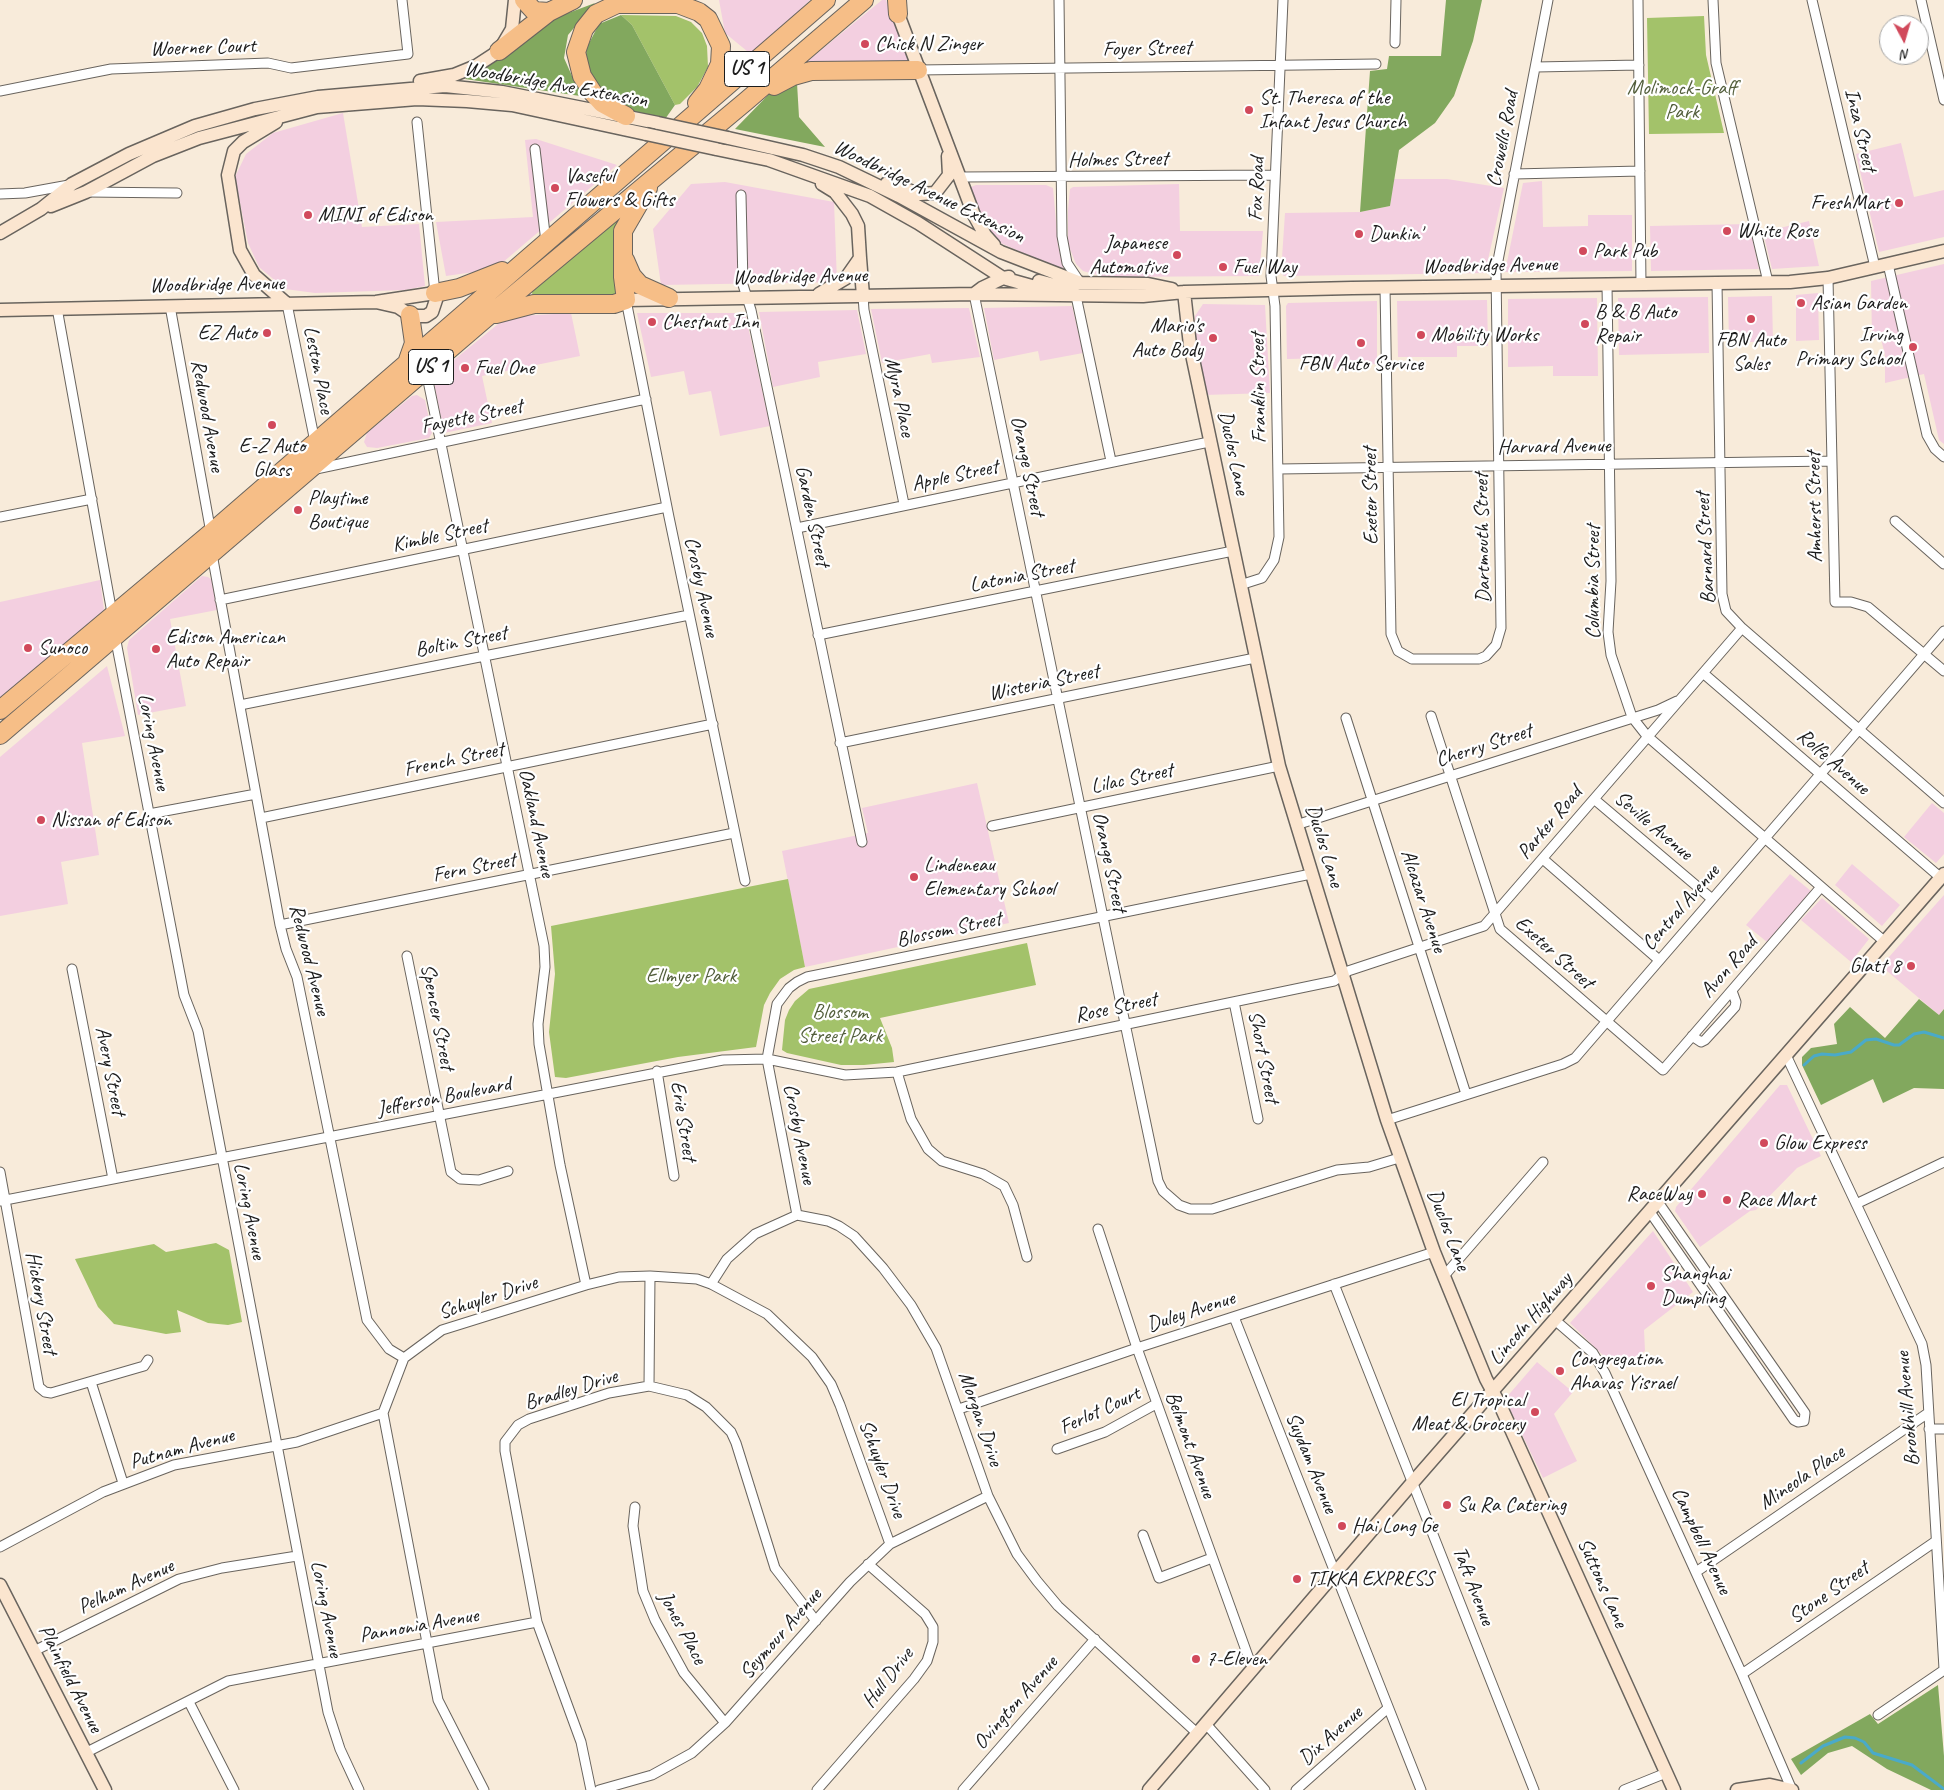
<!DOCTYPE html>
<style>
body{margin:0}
#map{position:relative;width:1944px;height:1790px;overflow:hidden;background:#f8ebda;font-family:Caveat,sans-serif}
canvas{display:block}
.north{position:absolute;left:1879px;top:15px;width:50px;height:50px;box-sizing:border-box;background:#fff;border:1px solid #a4a4a4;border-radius:50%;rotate:174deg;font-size:14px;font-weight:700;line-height:20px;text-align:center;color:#1c1c1c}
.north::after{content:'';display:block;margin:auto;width:18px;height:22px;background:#d1495b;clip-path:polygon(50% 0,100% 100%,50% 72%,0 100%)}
</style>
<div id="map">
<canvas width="1944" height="1790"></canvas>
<div class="north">N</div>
</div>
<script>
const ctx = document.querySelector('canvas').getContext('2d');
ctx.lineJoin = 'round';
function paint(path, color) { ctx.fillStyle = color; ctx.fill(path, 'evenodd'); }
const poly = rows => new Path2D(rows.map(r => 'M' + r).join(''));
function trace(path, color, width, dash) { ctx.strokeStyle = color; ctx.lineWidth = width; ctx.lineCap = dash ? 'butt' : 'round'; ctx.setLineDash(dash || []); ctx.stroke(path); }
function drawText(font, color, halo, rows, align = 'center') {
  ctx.font = font + ' Caveat,sans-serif'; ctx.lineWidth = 4.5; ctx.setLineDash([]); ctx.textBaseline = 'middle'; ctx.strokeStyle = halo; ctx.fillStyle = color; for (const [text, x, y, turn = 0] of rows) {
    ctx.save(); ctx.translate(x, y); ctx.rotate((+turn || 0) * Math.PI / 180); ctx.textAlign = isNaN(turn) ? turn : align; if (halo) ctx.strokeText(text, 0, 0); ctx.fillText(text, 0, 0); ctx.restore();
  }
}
paint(poly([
 [719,0,810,0,753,56,725,33],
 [882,0,886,0,909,63,803,65],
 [343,113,362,227,419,224,425,286,405,290,315,293,285,289,259,267,248,243,235,177,246,154,273,133],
 [536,139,617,165,495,269,446,276,436,222,533,217,525,140],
 [1901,143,1914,197,1944,190,1944,237,1879,252,1856,154],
 [1394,179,1447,179,1504,188,1485,273,1284,276,1281,273,1285,213,1360,212,1390,206],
 [1542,181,1543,227,1588,226,1588,215,1632,215,1632,271,1505,272,1523,183],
 [725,182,834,202,837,282,661,285,653,229,691,184],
 [1179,184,1180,231,1263,231,1259,276,1105,277,1083,271,1076,264,1068,244,1068,210,1070,189,1073,187],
 [976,185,1046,185,1053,188,1058,245,1064,271,994,240,987,232,969,191,971,187],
 [1809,221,1819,266,1772,269,1763,232],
 [1749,224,1759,269,1651,271,1650,226],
 [1944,264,1944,444,1939,440,1924,374,1885,383,1885,355,1881,339,1872,338,1871,281],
 [1818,293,1819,340,1796,341,1796,295],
 [1772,296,1773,342,1729,342,1728,297],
 [1708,297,1709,353,1619,355,1618,298],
 [1597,298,1598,376,1553,376,1553,366,1508,367,1508,299],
 [1487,300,1488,346,1457,346,1457,357,1398,357,1397,301],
 [1377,301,1377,364,1355,365,1351,369,1333,369,1333,358,1287,359,1286,306,1288,303],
 [1203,304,1265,305,1270,393,1204,395,1196,345,1195,316],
 [1072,306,1083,353,1040,361,1038,351,994,360,984,308],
 [969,308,980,357,932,363,930,354,882,363,871,309],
 [857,310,866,354,818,362,820,377,773,387,759,312],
 [571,313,580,356,482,376,492,423,444,433,434,383,438,373,503,320,520,316],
 [637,313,745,313,770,426,720,436,711,391,689,395,684,371,651,377],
 [417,395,425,400,432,433,429,438,377,448,367,447,364,442,367,433,412,396],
 [202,576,208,577,212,580,217,610,170,619,186,706,138,715,127,648,129,640],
 [100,580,104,610,0,700,0,602],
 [107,666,125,736,82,743,99,855,61,862,68,904,0,916,0,757],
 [977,783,1009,923,805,967,782,851,868,833,862,808],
 [1932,803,1944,813,1944,854,1936,863,1904,837],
 [1852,864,1900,905,1882,926,1835,885],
 [1790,874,1811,891,1767,942,1746,925],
 [1944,895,1944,1009,1939,1015,1881,966],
 [1822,898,1869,939,1851,962,1801,920],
 [1780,1085,1787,1085,1821,1156,1797,1168,1756,1210,1750,1211,1700,1247,1675,1211,1676,1207],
 [1653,1231,1693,1292,1644,1330,1645,1351,1616,1368,1570,1323],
 [1537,1362,1573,1392,1554,1414,1577,1461,1543,1478,1505,1399]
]), '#f3cfe0');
paint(poly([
 [621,15,676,16,691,22,702,33,707,46,708,67,697,87,680,104,675,105,632,25],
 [1704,16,1706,55,1724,133,1649,134,1647,18],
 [624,214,621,296,533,300,532,292],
 [788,879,805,967,794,970,780,979,770,993,764,1005,756,1047,678,1057,566,1078,555,1077,549,1032,555,974,551,926],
 [1027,943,1036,985,880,1018,892,1048,894,1062,864,1065,841,1065,787,1053,782,1050,785,1020,789,1010,795,1001,809,989],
 [216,1243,229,1250,242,1322,228,1325,208,1323,177,1310,181,1332,166,1334,114,1324,98,1307,75,1259,154,1244,166,1252]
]), '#a3c26a');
paint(poly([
 [1446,0,1482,0,1473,41,1454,96,1435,123,1399,150,1390,206,1360,212,1370,71,1387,69,1389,56,1441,56],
 [595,3,568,35,564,58,572,76,587,97,465,79,555,18],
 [621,15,632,25,675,105,663,122,624,112,599,97,587,73,586,49,599,24],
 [797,83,799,117,825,147,735,129,773,90],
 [1919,999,1939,1015,1944,1009,1944,1089,1914,1088,1883,1103,1873,1079,1821,1105,1802,1065,1802,1057,1811,1048,1837,1044,1834,1024,1850,1007,1885,1038],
 [1938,1685,1944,1756,1944,1790,1931,1790,1887,1769,1852,1746,1828,1753,1801,1775,1791,1759,1870,1714,1878,1724]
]), '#82a85e');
trace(poly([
 [1804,1065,1814,1056,1822,1054,1835,1055,1851,1052,1866,1040,1876,1039,1894,1045,1899,1045,1914,1034,1924,1032,1944,1038],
 [1801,1763,1823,1746,1845,1737,1855,1738,1864,1742,1873,1753,1912,1765,1944,1789]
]), '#4aaac9', 3);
const street = poly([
 [1059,0,1062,236,1067,263,1079,281],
 [1638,0,1641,284],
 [1713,0,1716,63,1768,282],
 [1812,0,1875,267],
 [1921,0,1944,100],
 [1395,43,1396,0],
 [1536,67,1639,65],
 [918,70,1376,64],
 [0,91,111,69,268,63,291,68,408,54,402,0],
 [417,122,435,293],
 [535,149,546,242],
 [1514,174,1640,171],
 [961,177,1274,175],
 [87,192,177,193],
 [0,194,25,193,69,185],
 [741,195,743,285,751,310,862,842],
 [1888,264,1927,435,1935,449,1944,457],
 [1828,278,1835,602,1851,602,1868,607,1944,671],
 [1717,283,1722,594,1726,611,1742,628,1944,803],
 [1607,284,1611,581,1608,632,1611,655,1632,717,1647,736,1885,942],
 [1385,287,1391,634,1398,651,1412,659,1479,659,1486,656,1496,645,1501,628,1496,271,1548,0],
 [974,294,1127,1033,1158,1181,1163,1191,1179,1205,1190,1209,1212,1209,1337,1170,1369,1167,1399,1158],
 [863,296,864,310,904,504],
 [1076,296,1111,461],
 [626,300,669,517,745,881],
 [287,304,315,442],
 [170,306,211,533],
 [57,308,112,613],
 [426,371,544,946,545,967,538,1024,539,1044,560,1165,586,1285],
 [316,469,646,399],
 [1279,469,1831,461],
 [0,517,92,499],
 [1895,521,1944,564],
 [797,528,1209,442],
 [212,554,280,925,286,949,297,977,367,1320,389,1349,404,1358],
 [1240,585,1262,578,1274,560,1279,537,1275,306,1271,276,1283,0],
 [220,600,667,507],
 [818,635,1233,551],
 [115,636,184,995,198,1031,328,1712,340,1749,359,1790],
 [1703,673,1941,878],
 [240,705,689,615],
 [1431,716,1500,929,1663,1070,1821,887],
 [1346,718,1466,1094],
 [840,743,1255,658],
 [1594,799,1712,899],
 [149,814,256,794],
 [261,818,713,724],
 [1296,825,1658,710,1677,701],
 [992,826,1279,766],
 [1543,859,1659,960],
 [280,925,734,833],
 [407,956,451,1172,460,1179,479,1180,508,1171],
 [72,969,113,1179],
 [1234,1002,1258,1119],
 [1692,1036,1701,1042,1705,1040,1735,1007,1736,1002,1732,991],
 [1786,1055,1922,1344,1926,1365,1944,1669],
 [657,1071,674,1176],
 [897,1072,911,1119,928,1149,942,1161,983,1174,1004,1186,1013,1205,1027,1257],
 [1387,1120,1563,1064,1575,1058,1944,631],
 [0,1172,39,1387,45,1392,51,1393,137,1368,144,1366,148,1360],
 [0,1201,723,1060,767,1059,845,1075,897,1072,1334,981,1348,971,1484,926,1742,628],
 [1856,1204,1944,1162],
 [1650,1212,1794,1420,1798,1422,1804,1421,1805,1413,1658,1202],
 [797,1215,767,1059,777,1004,789,988,797,982,807,977,1311,874],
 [1098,1229,1137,1348,1253,1670],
 [1444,1276,1543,1162],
 [711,1284,727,1259,755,1234,797,1215,828,1221,839,1226,854,1236,883,1268,911,1305,936,1348,988,1496,1017,1554,1037,1581,1058,1606,1198,1734],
 [1334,1284,1534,1790],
 [1234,1317,1421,1790],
 [1556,1321,1593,1353,1605,1373,1742,1674,1792,1790],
 [91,1382,123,1483],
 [649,1386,650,1276],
 [959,1409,1137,1348,1434,1252],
 [1929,1429,1944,1429],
 [1057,1449,1105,1432,1156,1404],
 [635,1507,633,1526,643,1591,655,1620,684,1673,725,1723],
 [1143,1535,1159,1578,1212,1558],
 [0,1547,103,1492,174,1465,297,1442,383,1413],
 [1696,1572,1928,1413],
 [34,1651,179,1579,222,1568,297,1556],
 [1742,1674,1936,1541],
 [189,1702,234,1790],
 [1878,1715,1944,1670],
 [1206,1724,1265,1790],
 [85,1753,228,1681,537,1622],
 [484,1790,438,1700,383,1413,404,1358,442,1330,586,1285,619,1277,650,1276,697,1279,711,1284,767,1314,812,1357,831,1384,840,1405,890,1544],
 [591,1790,581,1742,537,1622,505,1451,505,1442,518,1425,529,1419,609,1393,649,1386,687,1395,706,1407,731,1432,736,1443,775,1568,816,1621],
 [599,1790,652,1775,692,1753,725,1723,850,1582,890,1544,988,1496],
 [817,1790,914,1679,927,1661,933,1642,933,1627,925,1614,868,1564],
 [963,1790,1095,1639],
 [1296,1790,1388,1708],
 [1624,1790,1666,1773]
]);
const secondary = poly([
 [898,14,974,215,985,235,994,245],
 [420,81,454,75,476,66,499,51,512,29,515,0],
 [276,122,243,142,234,151,228,175,240,250,254,275,287,304],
 [728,138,803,155,839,167,899,196,1001,252,1081,283],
 [716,149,769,160,870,196,918,223,1003,278,1046,290],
 [887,183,920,194,935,193,949,175,948,156],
 [51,206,86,192,153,156,199,138,317,107,417,99,467,101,512,105,646,134],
 [0,233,41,209,72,184,129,154,195,126,255,109,318,97,445,86,502,92,658,123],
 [860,258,863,296],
 [1039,281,1058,286,1081,283,1148,284,1172,289],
 [1184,292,1190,345,1279,766,1387,1120,1434,1252,1486,1379,1501,1407,1674,1790],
 [819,294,846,278,860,258,858,226,852,214,835,192,822,184],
 [974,294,982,288,1003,278,1009,277],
 [626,300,974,294,1143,296,1184,292,1352,288,1790,282,1828,278,1944,251],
 [0,310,376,302,435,293,436,300,432,312,426,316,418,316,410,315,398,307,376,302],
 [0,1585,105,1790],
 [1149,1790,1413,1482,1944,874],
 [1737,1790,1770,1785,1792,1790]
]);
const highway = poly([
 [524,0,534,11,549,12],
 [897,0,898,14],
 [499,51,549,12,573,0],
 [774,86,793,76,811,71,918,70],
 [626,116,602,103,593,93,582,76,576,52,584,29,596,14,617,4,678,4,699,12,708,19,721,46,720,64,708,89,697,103],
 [625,260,632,276,640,285,669,298],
 [435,293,459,288,502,271],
 [496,314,534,304,614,304,626,300,623,277,623,231,648,188],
 [408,360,414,343,410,315],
 [0,710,211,533,826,0],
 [0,735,486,318,745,102,864,0]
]);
trace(street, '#69645e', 11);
trace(secondary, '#69645e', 15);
trace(highway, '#69645e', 20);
trace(street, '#fff', 9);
trace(secondary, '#fbe5cf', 12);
trace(highway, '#f6be87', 18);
const secondaryBridge = poly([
 [658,123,728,138],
 [646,134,716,149]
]);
trace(secondaryBridge, '#69645e', 15, []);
trace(secondaryBridge, '#fbe5cf', 12);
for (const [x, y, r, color] of [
 [865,44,5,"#d1495b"],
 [1249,110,5,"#d1495b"],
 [555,188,5,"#d1495b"],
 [1899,203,5,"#d1495b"],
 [308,215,5,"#d1495b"],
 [1727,231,5,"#d1495b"],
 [1359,234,5,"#d1495b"],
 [1583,251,5,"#d1495b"],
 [1177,255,5,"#d1495b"],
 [1223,267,5,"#d1495b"],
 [1801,303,5,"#d1495b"],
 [1751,319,5,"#d1495b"],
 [652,322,5,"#d1495b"],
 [1585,324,5,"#d1495b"],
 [267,333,5,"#d1495b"],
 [1421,335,5,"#d1495b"],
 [1213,338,5,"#d1495b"],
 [1361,343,5,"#d1495b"],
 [1913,347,5,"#d1495b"],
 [465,368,5,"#d1495b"],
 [272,425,5,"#d1495b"],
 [298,510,5,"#d1495b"],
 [28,648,5,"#d1495b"],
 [156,649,5,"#d1495b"],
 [41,820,5,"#d1495b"],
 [914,877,5,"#d1495b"],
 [1911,966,5,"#d1495b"],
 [1764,1143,5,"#d1495b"],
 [1702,1194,5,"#d1495b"],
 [1727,1200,5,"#d1495b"],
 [1651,1286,5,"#d1495b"],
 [1560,1371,5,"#d1495b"],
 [1535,1412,5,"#d1495b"],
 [1447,1505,5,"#d1495b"],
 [1342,1526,5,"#d1495b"],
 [1297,1579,5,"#d1495b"],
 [1196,1659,5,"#d1495b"]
]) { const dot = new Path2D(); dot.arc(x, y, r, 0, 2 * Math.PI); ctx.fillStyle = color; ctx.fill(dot); trace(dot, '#fff', 2); }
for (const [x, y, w] of [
 [747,69,45],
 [431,367,45]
]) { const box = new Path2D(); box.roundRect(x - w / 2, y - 17.5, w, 35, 4); ctx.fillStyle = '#fff'; ctx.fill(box); trace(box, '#1c1c1c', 1); }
drawText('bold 20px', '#1c1c1c', null, [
 ["US 1",747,69],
 ["US 1",431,367]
]);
drawText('21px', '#1c1c1c', '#fff', [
 ["Chick N Zinger",875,44],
 ["St. Theresa of the",1259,98],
 ["Infant Jesus Church",1259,122],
 ["Vaseful",565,176],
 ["Flowers & Gifts",565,200],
 ["FreshMart",1889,203,"right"],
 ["MINI of Edison",318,215],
 ["White Rose",1737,231],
 ["Dunkin'",1369,234],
 ["Japanese",1167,243,"right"],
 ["Automotive",1167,267,"right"],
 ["Park Pub",1593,251],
 ["Fuel Way",1233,267],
 ["Asian Garden",1811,303],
 ["B & B Auto",1595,312],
 ["Repair",1595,336],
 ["Chestnut Inn",662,322],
 ["Mario's",1203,326,"right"],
 ["Auto Body",1203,350,"right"],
 ["EZ Auto",257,333,"right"],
 ["Mobility Works",1431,335],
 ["Irving",1903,335,"right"],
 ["Primary School",1903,359,"right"],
 ["FBN Auto",1751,340,"center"],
 ["Sales",1751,364,"center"],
 ["FBN Auto Service",1361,364,"center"],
 ["Fuel One",475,368],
 ["E-Z Auto",272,446,"center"],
 ["Glass",272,470,"center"],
 ["Playtime",308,498],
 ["Boutique",308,522],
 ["Edison American",166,637],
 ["Auto Repair",166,661],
 ["Sunoco",38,648],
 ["Nissan of Edison",51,820],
 ["Lindeneau",924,865],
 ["Elementary School",924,889],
 ["Glatt 8",1901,966,"right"],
 ["Glow Express",1774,1143],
 ["RaceWay",1692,1194,"right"],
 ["Race Mart",1737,1200],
 ["Shanghai",1661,1274],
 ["Dumpling",1661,1298],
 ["Congregation",1570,1359],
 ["Ahavas Yisrael",1570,1383],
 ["El Tropical",1525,1400,"right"],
 ["Meat & Grocery",1525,1424,"right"],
 ["Su Ra Catering",1457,1505],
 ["Hai Long Ge",1352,1526],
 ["TIKKA EXPRESS",1307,1579],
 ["7-Eleven",1206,1659]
], 'left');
drawText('21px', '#1c1c1c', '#fff', [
 ["Woerner Court",203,48,-2],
 ["Foyer Street",1147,49,-1],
 ["Woodbridge Ave Extension",556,85,10],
 ["Inza Street",1860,130,77],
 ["Crowells Road",1503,139,-79],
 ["Holmes Street",1118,160,-1],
 ["Fox Road",1257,189,-88],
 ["Woodbridge Avenue Extension",929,192,26],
 ["Woodbridge Avenue",1490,266,-1],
 ["Woodbridge Avenue",800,277,-1],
 ["Woodbridge Avenue",217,285,-1],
 ["Leston Place",318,370,79],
 ["Franklin Street",1259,388,-91],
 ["Myra Place",899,397,78],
 ["Redwood Avenue",207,416,80],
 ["Fayette Street",472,417,-12],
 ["Harvard Avenue",1554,447,-1],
 ["Duclos Lane",1233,453,78],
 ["Orange Street",1027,466,78],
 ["Apple Street",955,476,-12],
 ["Exeter Street",1371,496,-91],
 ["Amherst Street",1815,507,-91],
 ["Garden Street",812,516,78],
 ["Kimble Street",440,536,-12],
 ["Dartmouth Street",1483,538,-91],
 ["Barnard Street",1706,548,-93],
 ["Latonia Street",1022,576,-11],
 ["Columbia Street",1593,582,-90],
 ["Crosby Avenue",701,587,78],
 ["Boltin Street",461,642,-11],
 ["Wisteria Street",1044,683,-12],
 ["Loring Avenue",153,742,79],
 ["Cherry Street",1484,746,-18],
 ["French Street",454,760,-12],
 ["Rolfe Avenue",1833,762,41],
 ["Lilac Street",1132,779,-12],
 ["Oakland Avenue",536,823,78],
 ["Parker Road",1550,823,-50],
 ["Seville Avenue",1653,826,40],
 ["Duclos Lane",1324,846,73],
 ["Orange Street",1109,862,78],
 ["Fern Street",474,868,-11],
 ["Alcazar Avenue",1423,901,72],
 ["Central Avenue",1681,908,-49],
 ["Blossom Street",949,930,-12],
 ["Exeter Street",1554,953,42],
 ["Redwood Avenue",309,960,76],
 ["Avon Road",1729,967,-49],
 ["Rose Street",1116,1008,-12],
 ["Spencer Street",437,1017,79],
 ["Short Street",1263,1057,79],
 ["Avery Street",110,1071,79],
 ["Jefferson Boulevard",444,1097,-11],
 ["Erie Street",683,1121,81],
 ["Crosby Avenue",799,1134,79],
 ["Loring Avenue",249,1211,79],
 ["Duclos Lane",1448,1230,69],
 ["Schuyler Drive",488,1298,-18],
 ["Hickory Street",41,1303,80],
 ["Duley Avenue",1191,1312,-18],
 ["Lincoln Highway",1531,1319,-49],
 ["Bradley Drive",571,1390,-17],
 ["Brookhill Avenue",1908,1409,-95],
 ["Ferlot Court",1100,1411,-25],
 ["Morgan Drive",980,1419,71],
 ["Belmont Avenue",1190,1445,70],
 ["Putnam Avenue",182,1449,-15],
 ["Suydam Avenue",1311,1463,68],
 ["Schuyler Drive",882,1469,70],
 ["Mineola Place",1802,1478,-34],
 ["Campbell Avenue",1701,1541,65],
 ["Suttons Lane",1602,1583,66],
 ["Taft Avenue",1473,1586,69],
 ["Pelham Avenue",126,1587,-25],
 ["Stone Street",1829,1593,-35],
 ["Loring Avenue",326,1609,79],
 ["Pannonia Avenue",419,1626,-10],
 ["Jones Place",682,1628,62],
 ["Seymour Avenue",781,1634,-49],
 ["Hull Drive",888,1678,-52],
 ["Plainfield Avenue",70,1679,63],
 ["Ovington Avenue",1016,1703,-49],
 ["Dix Avenue",1331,1736,-42]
]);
drawText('21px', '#525e3b', '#fff', [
 ["Molimock-Graff",1682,88],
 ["Park",1682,112],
 ["Ellmyer Park",691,976],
 ["Blossom",840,1012],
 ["Street Park",840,1036]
]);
</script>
